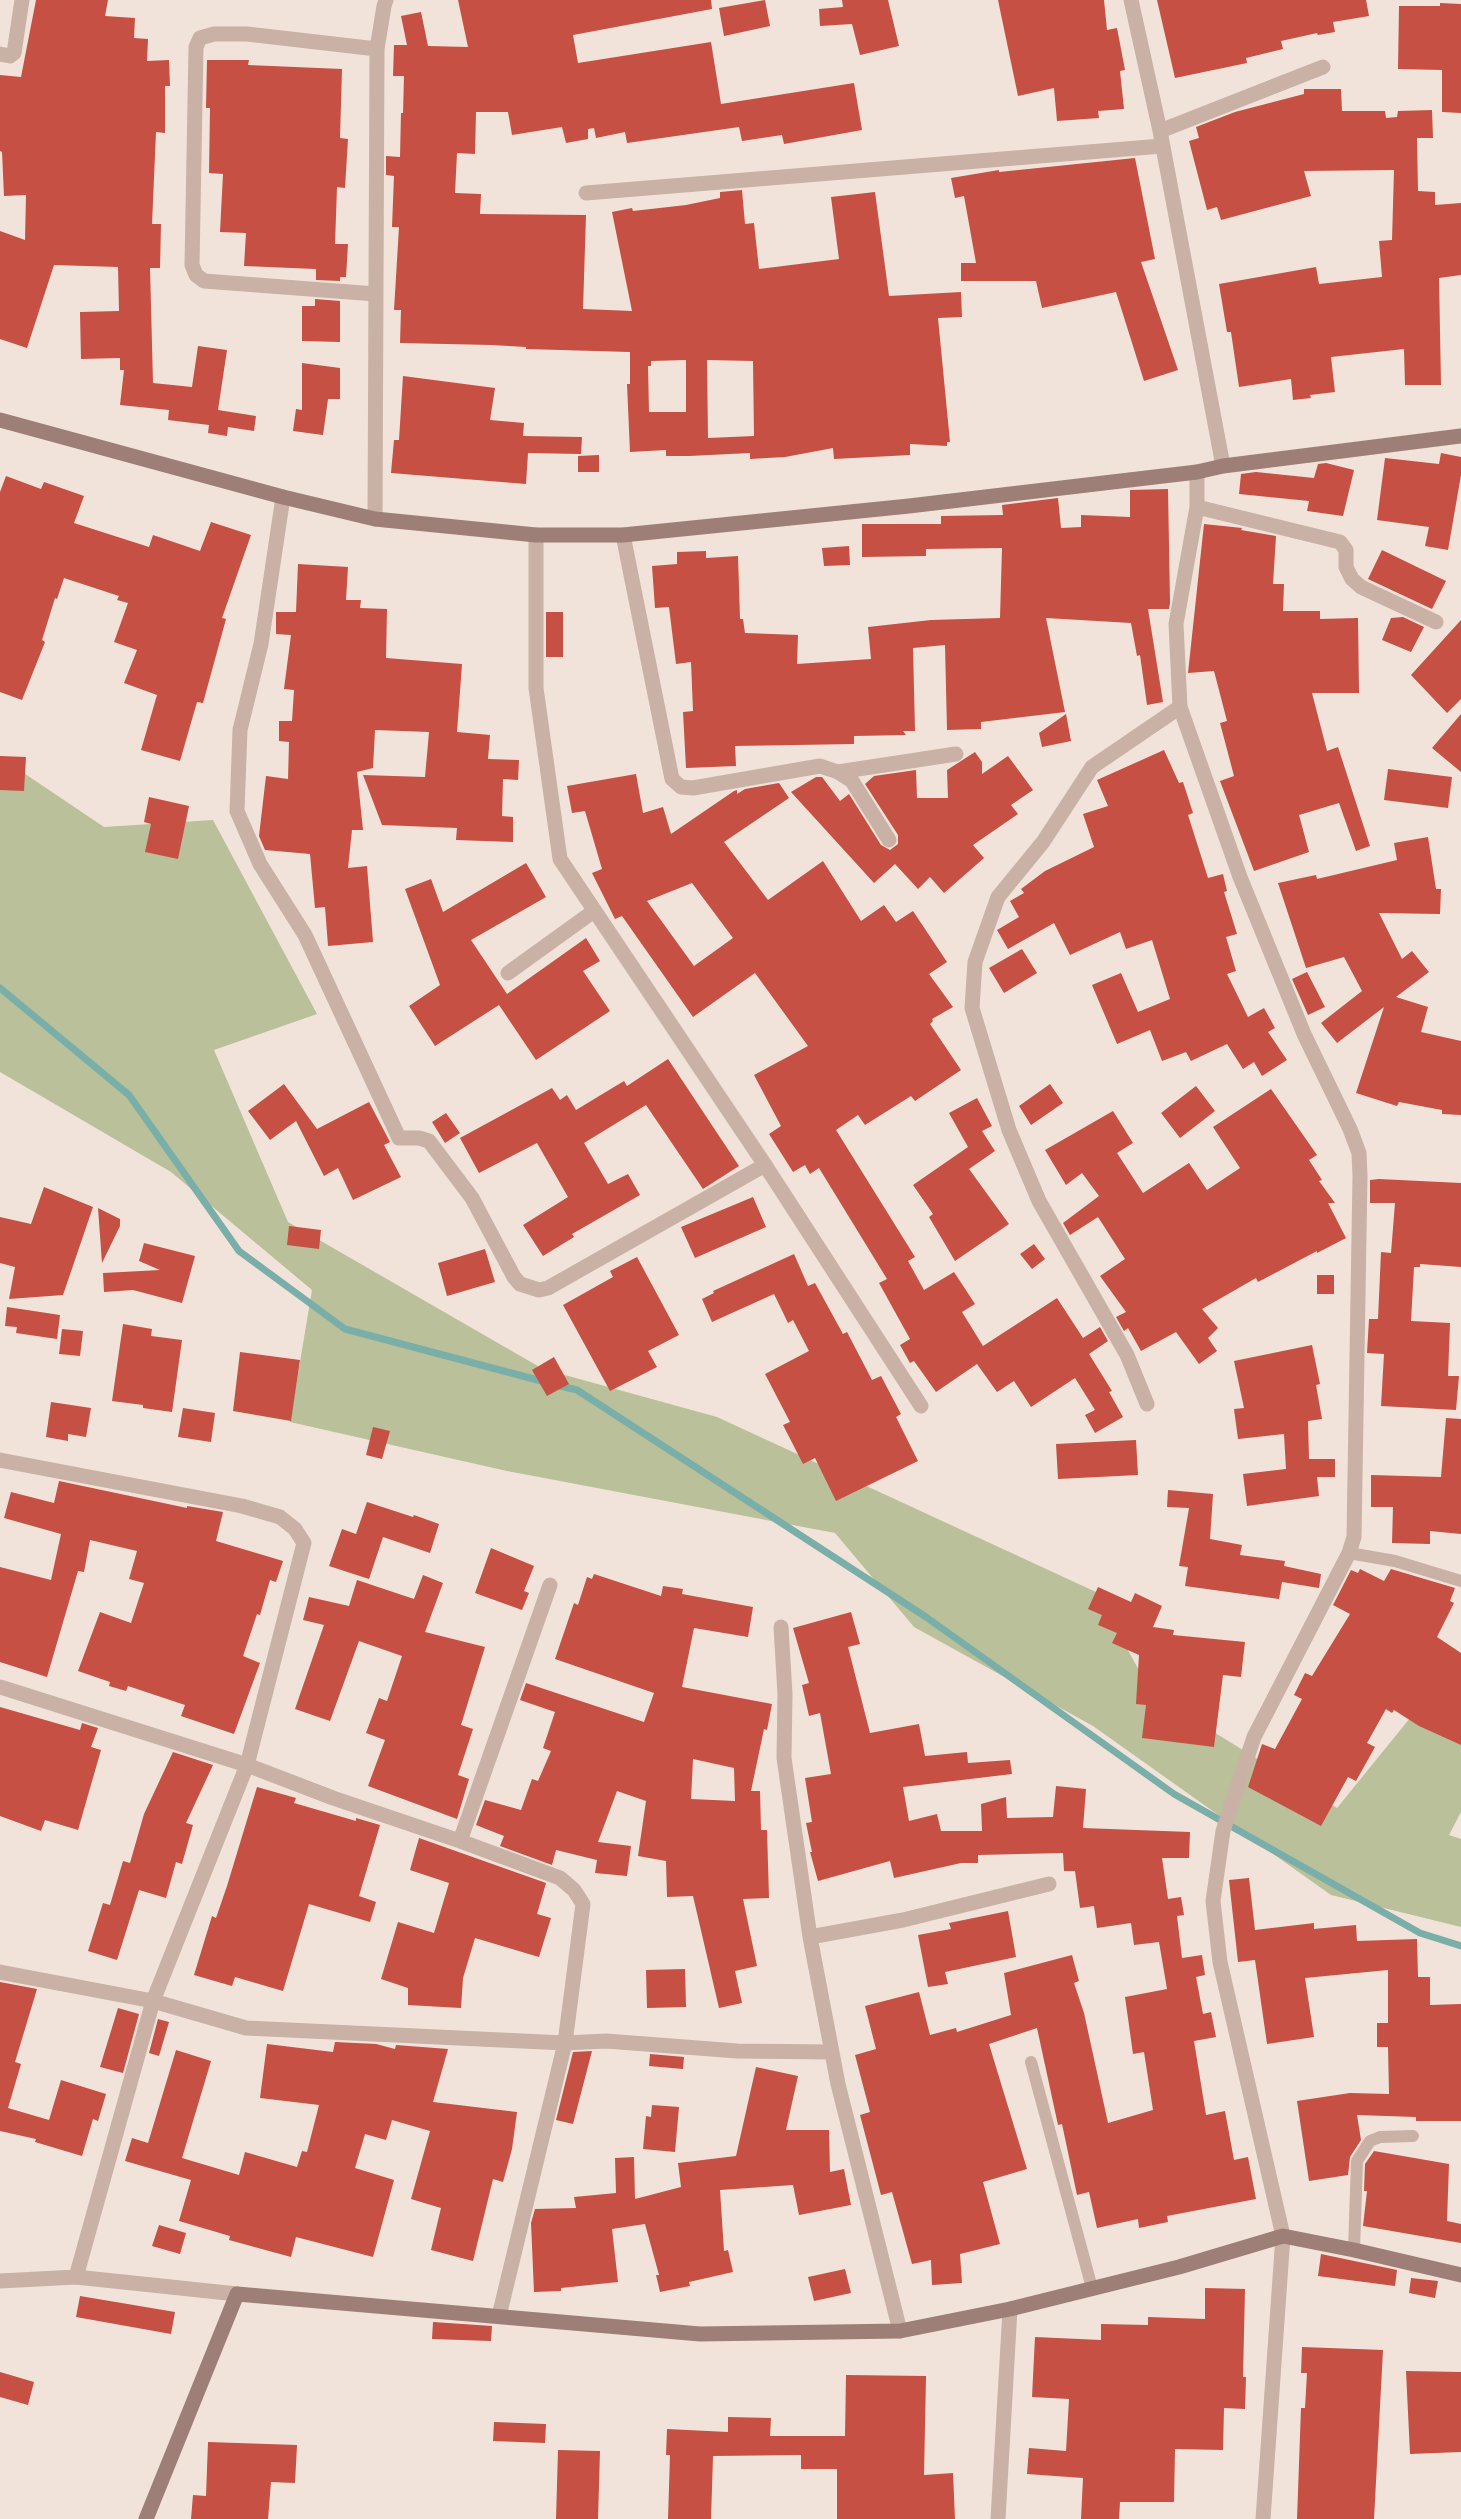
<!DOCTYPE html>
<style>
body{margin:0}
canvas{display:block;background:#f1e3d9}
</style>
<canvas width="1461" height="2519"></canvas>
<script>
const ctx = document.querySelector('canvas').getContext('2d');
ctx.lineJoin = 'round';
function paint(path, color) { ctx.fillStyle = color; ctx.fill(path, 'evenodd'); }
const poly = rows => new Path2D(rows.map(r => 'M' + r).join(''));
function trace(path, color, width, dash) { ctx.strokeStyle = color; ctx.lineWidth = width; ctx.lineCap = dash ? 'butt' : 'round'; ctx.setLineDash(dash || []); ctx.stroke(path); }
paint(poly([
 [0,757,104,827,213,820,317,1014,214,1050,288,1222,543,1369,717,1417,1096,1592,1152,1694,1337,1808,1419,1707,1461,1731,1461,1812,1449,1835,1461,1839,1461,1927,1331,1895,1093,1726,914,1627,835,1533,507,1471,290,1422,312,1290,171,1172,0,1072]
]), '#b9c09a');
trace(poly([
 [0,988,129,1095,239,1251,345,1329,545,1382],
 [556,1385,577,1390,926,1617,1174,1794,1420,1933,1461,1946]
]), '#79aea9', 7);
paint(poly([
 [36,0,108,0,105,16,135,18,134,38,148,39,147,61,169,60,170,86,165,86,165,133,156,132,152,224,161,224,160,268,150,268,153,383,192,387,198,346,227,350,218,410,256,416,254,431,228,427,227,436,208,433,209,425,168,420,169,410,120,405,124,370,120,370,120,358,81,359,80,312,119,311,118,267,54,265,27,348,0,339,0,231,25,240,26,195,4,196,2,152,0,151,0,75,21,77],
 [458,0,711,0,712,9,573,35,578,63,711,42,721,104,854,83,862,130,784,144,782,135,742,141,739,127,627,143,625,132,596,138,594,128,588,129,588,139,566,143,562,127,512,135,508,112,476,112,475,154,457,153,455,193,481,194,480,214,586,215,583,309,632,311,612,212,632,208,633,211,686,205,720,198,720,192,742,190,745,224,754,223,759,269,839,259,831,197,875,192,889,296,961,292,962,317,938,318,950,442,947,442,947,446,910,444,910,455,834,459,833,448,785,457,750,459,750,453,689,456,666,456,666,450,630,452,627,384,630,384,630,352,526,349,526,347,492,345,400,343,401,310,394,310,399,227,392,227,394,176,386,175,386,156,400,157,401,113,403,113,404,76,393,76,394,45,407,45,401,16,421,12,428,46,468,47],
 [686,360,686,412,649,412,648,366,651,366,651,361],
 [707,360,753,361,754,436,708,438],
 [765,0,770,26,724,36,719,8],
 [842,0,888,0,899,46,860,55,852,24,820,26,819,9,843,7],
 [998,0,1104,0,1107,30,1117,28,1125,70,1120,71,1124,109,1098,111,1099,118,1057,121,1054,88,1018,96],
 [1157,0,1366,0,1369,16,1333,22,1335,32,1318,35,1317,33,1281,41,1283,49,1246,58,1247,63,1175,78],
 [1440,3,1461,4,1461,113,1442,112,1442,70,1398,69,1399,6,1440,6],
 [207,60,249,60,248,65,342,69,340,138,348,139,345,188,337,187,335,244,348,244,346,277,340,277,340,281,316,280,316,269,244,266,246,233,220,232,223,174,209,173,210,108,206,108],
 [1304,89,1341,89,1342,111,1385,111,1386,118,1397,117,1398,111,1432,110,1433,138,1417,138,1418,191,1435,192,1435,205,1461,203,1461,275,1439,278,1441,385,1405,385,1404,349,1331,357,1335,392,1310,395,1311,398,1293,400,1291,379,1239,387,1231,332,1227,332,1219,284,1316,267,1319,284,1382,277,1379,241,1392,240,1394,170,1304,171,1311,196,1221,220,1217,207,1207,210,1189,141,1199,138,1196,127,1235,112,1304,94],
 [1135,158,1155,259,1141,262,1178,370,1144,381,1116,292,1042,308,1036,281,961,281,961,263,976,263,964,196,955,198,951,178,999,170,999,172],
 [315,299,340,301,340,342,302,341,302,306,315,306],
 [302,363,340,368,340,399,328,399,323,435,293,431,296,409,302,410],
 [403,376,495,388,490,420,524,423,523,436,582,437,581,454,528,453,526,484,391,473,394,440,399,440],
 [1441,453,1461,457,1461,475,1448,550,1425,546,1429,527,1377,520,1385,458,1439,464],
 [599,455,599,472,578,472,578,456],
 [1326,463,1354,470,1343,516,1307,511,1309,501,1239,494,1241,474,1256,472,1314,478,1318,464],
 [6,476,41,489,44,482,84,496,74,523,149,547,153,535,200,551,211,522,251,535,222,618,226,619,203,703,197,702,180,761,141,750,157,695,124,683,137,650,114,642,128,603,117,600,119,596,64,578,57,599,55,598,42,640,45,642,22,700,0,692,0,492],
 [1168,489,1170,603,1169,609,1148,609,1163,702,1147,705,1140,655,1137,656,1131,623,1046,618,1065,712,981,722,981,729,947,730,945,645,913,648,915,731,903,731,906,735,854,736,854,744,735,746,736,766,686,768,683,712,693,711,691,662,676,664,669,607,655,608,652,566,677,564,677,552,706,551,706,558,738,556,740,619,743,619,745,633,798,635,797,664,871,659,868,627,931,620,1000,618,1002,548,926,549,926,556,862,557,862,524,941,524,941,516,1003,515,1002,505,1058,498,1061,528,1081,527,1081,515,1130,517,1130,490],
 [1204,524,1242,528,1241,530,1276,536,1273,584,1284,584,1283,611,1320,611,1320,619,1358,618,1359,693,1312,693,1327,751,1338,747,1370,846,1356,851,1339,803,1299,815,1309,852,1254,871,1220,781,1234,776,1220,723,1227,721,1214,671,1188,673],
 [849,546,850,565,824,566,822,548],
 [1382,550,1446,581,1432,609,1368,579],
 [298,564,348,567,346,600,361,600,360,608,387,609,386,658,462,664,457,732,490,735,488,759,519,760,518,780,503,779,502,816,513,817,513,842,456,840,457,828,382,825,363,775,425,777,429,732,375,730,373,768,357,772,363,830,352,830,348,868,367,866,373,942,328,946,325,907,315,908,310,854,265,850,259,836,266,776,288,779,289,742,279,741,279,721,292,721,294,690,284,689,291,635,276,634,276,612,296,612],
 [546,612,563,612,563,657,546,657],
 [1403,617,1424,627,1411,652,1382,640,1391,618],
 [1461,620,1461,699,1447,713,1411,675],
 [1066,714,1071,741,1042,747,1039,733],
 [1461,714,1461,772,1432,748],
 [1164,750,1179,783,1183,782,1193,813,1188,815,1208,878,1223,874,1227,891,1224,892,1237,934,1226,937,1236,971,1227,974,1248,1017,1264,1008,1275,1028,1268,1032,1287,1060,1262,1076,1254,1062,1243,1069,1227,1044,1191,1061,1186,1052,1162,1061,1150,1030,1117,1044,1092,985,1121,973,1138,1012,1170,999,1152,940,1126,949,1120,932,1070,955,1054,923,1008,949,997,930,1019,917,1010,901,1024,893,1021,889,1045,871,1094,847,1083,814,1108,806,1097,780],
 [975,752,982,762,982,774,1008,756,1033,790,1011,805,1018,814,973,845,984,858,944,893,930,877,918,889,895,864,874,883,791,792,816,777,822,777,840,801,849,794,881,845,890,850,898,844,898,835,865,784,874,776,916,770,917,798,948,798,947,770],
 [0,756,26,757,24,791,0,790],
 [1388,769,1452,777,1448,808,1384,800],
 [636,774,643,813,663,807,671,834,734,791,737,790,737,794,745,789,779,783,789,798,724,842,768,900,823,861,861,921,884,905,896,922,913,911,947,962,929,974,953,1007,932,1019,933,1021,930,1024,961,1070,915,1101,911,1096,865,1125,858,1115,836,1130,915,1257,908,1261,924,1290,954,1272,975,1304,962,1312,983,1346,1057,1298,1083,1338,1100,1327,1108,1341,1089,1354,1112,1391,1109,1392,1123,1417,1095,1433,1085,1415,1095,1410,1075,1378,1031,1407,1014,1381,997,1392,977,1364,936,1392,914,1361,910,1363,900,1345,910,1339,879,1283,887,1279,819,1168,810,1174,805,1165,793,1172,769,1134,781,1126,754,1075,808,1046,755,973,693,1017,622,916,615,919,592,873,602,869,585,811,572,813,567,786],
 [692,883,733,938,694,966,647,901],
 [149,797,189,806,178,859,145,852,151,824,144,822],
 [1428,837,1436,889,1441,889,1440,914,1379,913,1402,959,1412,951,1429,972,1396,997,1428,1007,1421,1032,1461,1041,1461,1115,1442,1114,1442,1110,1399,1102,1397,1106,1356,1093,1384,1007,1337,1043,1321,1023,1362,991,1344,957,1306,968,1278,883,1316,875,1317,879,1397,860,1394,843],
 [526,863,546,897,471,940,507,994,586,938,600,961,583,971,610,1011,536,1060,499,1005,435,1046,409,1006,440,985,405,889,431,879,443,912],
 [1022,949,1037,973,1004,993,989,968],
 [1307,972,1325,1007,1308,1015,1292,979],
 [668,1059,739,1166,703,1189,646,1105,584,1143,608,1184,628,1174,640,1195,572,1234,574,1237,543,1256,523,1225,568,1197,537,1143,479,1173,460,1138,552,1088,560,1100,567,1095,576,1110,624,1081,627,1086],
 [284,1084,317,1129,369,1102,390,1142,384,1145,401,1177,353,1200,338,1168,324,1176,296,1121,270,1140,248,1111],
 [1050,1084,1063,1103,1031,1125,1019,1106],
 [1196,1086,1215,1111,1180,1138,1161,1113],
 [1271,1089,1317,1155,1309,1160,1322,1180,1319,1181,1335,1203,1328,1203,1346,1238,1317,1253,1317,1251,1258,1282,1256,1278,1202,1309,1218,1328,1208,1338,1217,1351,1199,1364,1176,1332,1141,1351,1128,1328,1124,1331,1116,1317,1126,1312,1100,1276,1125,1259,1098,1217,1070,1235,1063,1223,1099,1196,1082,1173,1066,1185,1045,1150,1113,1111,1133,1143,1117,1153,1143,1193,1189,1163,1207,1190,1240,1168,1213,1127],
 [977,1098,992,1126,982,1131,995,1151,969,1169,1009,1224,955,1261,929,1217,933,1214,913,1185,968,1147,949,1113],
 [446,1113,460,1133,445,1143,432,1122],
 [1379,1179,1461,1183,1461,1267,1420,1264,1420,1267,1414,1267,1411,1321,1450,1323,1448,1376,1459,1376,1456,1410,1381,1406,1384,1354,1367,1353,1369,1319,1378,1319,1381,1252,1391,1253,1395,1203,1370,1203,1370,1180],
 [44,1187,93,1207,63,1295,9,1299,15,1267,0,1263,0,1217,31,1224],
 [753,1197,766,1227,695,1258,681,1227],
 [98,1208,120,1219,120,1226,102,1263],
 [289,1226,321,1230,319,1249,287,1245],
 [144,1243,195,1256,182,1303,133,1290,104,1292,103,1273,160,1270,139,1261],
 [1034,1244,1045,1259,1032,1269,1020,1254],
 [485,1249,495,1282,447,1296,438,1263],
 [794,1254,808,1286,815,1283,843,1334,847,1332,872,1380,881,1376,901,1414,896,1417,918,1461,836,1501,815,1458,803,1464,783,1425,790,1422,765,1374,809,1351,793,1320,788,1323,774,1294,712,1322,702,1299,714,1293,713,1291],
 [637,1257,679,1335,648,1351,657,1367,610,1391,563,1305,613,1277,610,1271],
 [1317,1275,1334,1275,1334,1294,1317,1294],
 [7,1307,60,1315,57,1339,16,1333,17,1327,5,1326],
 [123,1324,152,1329,151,1336,182,1340,172,1412,143,1408,143,1405,112,1401],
 [62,1329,83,1331,80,1356,59,1354],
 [1312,1345,1320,1384,1316,1385,1322,1419,1308,1421,1309,1459,1335,1459,1335,1477,1317,1477,1319,1496,1247,1506,1243,1474,1286,1469,1284,1434,1238,1439,1234,1409,1244,1408,1234,1361],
 [240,1352,300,1360,291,1421,233,1411],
 [554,1357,569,1384,547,1396,532,1370],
 [51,1402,91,1408,86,1437,68,1434,68,1441,46,1437],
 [183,1408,215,1413,211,1442,178,1437],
 [1446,1418,1461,1419,1461,1534,1430,1531,1430,1544,1392,1543,1393,1507,1371,1507,1371,1475,1441,1477],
 [373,1427,390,1431,382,1459,366,1455],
 [1136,1440,1138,1475,1058,1479,1056,1444],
 [59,1481,187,1508,187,1506,223,1512,216,1541,283,1561,276,1582,270,1580,260,1615,257,1614,243,1656,260,1663,234,1734,181,1716,185,1705,128,1686,126,1691,109,1686,110,1682,78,1671,100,1612,131,1623,144,1583,129,1579,137,1551,90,1540,84,1572,78,1571,47,1677,0,1662,0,1567,51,1580,61,1534,4,1518,11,1492,54,1503],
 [1168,1490,1213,1494,1210,1539,1242,1545,1240,1555,1285,1561,1284,1566,1321,1574,1319,1588,1282,1582,1279,1599,1185,1586,1188,1567,1179,1566,1189,1508,1167,1507],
 [367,1502,413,1517,414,1515,439,1524,430,1553,383,1537,369,1579,329,1566,342,1529,356,1534],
 [491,1548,534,1566,524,1591,529,1593,522,1610,475,1593],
 [1360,1569,1384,1581,1391,1569,1455,1588,1450,1601,1454,1603,1437,1637,1461,1653,1461,1745,1419,1726,1394,1710,1392,1713,1386,1709,1367,1743,1375,1747,1356,1781,1348,1777,1321,1826,1248,1787,1262,1744,1275,1749,1302,1699,1294,1695,1305,1673,1312,1676,1350,1614,1333,1605,1351,1570,1358,1573],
 [594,1574,661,1596,663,1586,683,1589,682,1594,753,1607,748,1637,694,1628,682,1687,772,1704,767,1730,764,1729,751,1791,760,1791,761,1830,767,1830,769,1898,743,1899,757,1966,735,1971,742,2003,719,2008,693,1896,667,1897,666,1861,638,1856,646,1801,617,1791,598,1842,631,1846,627,1876,595,1873,597,1860,556,1850,552,1865,500,1846,504,1836,476,1825,485,1800,521,1810,532,1779,538,1781,551,1751,543,1748,555,1712,520,1700,526,1683,644,1722,654,1693,555,1659,574,1603,578,1605,587,1577,592,1579],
 [693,1759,734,1768,735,1801,691,1799],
 [423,1575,443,1583,425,1632,485,1647,461,1725,473,1729,458,1775,469,1779,457,1819,368,1786,385,1740,366,1733,379,1698,387,1701,402,1656,359,1641,330,1721,295,1709,324,1625,303,1620,309,1597,349,1606,357,1580,414,1599],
 [1098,1587,1131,1602,1135,1593,1162,1606,1153,1627,1174,1630,1173,1635,1245,1642,1241,1677,1223,1675,1214,1747,1142,1738,1146,1705,1136,1704,1139,1655,1112,1643,1117,1633,1098,1625,1102,1615,1088,1609],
 [851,1612,860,1644,848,1647,870,1733,919,1724,925,1756,967,1752,968,1763,1010,1760,1012,1774,903,1787,909,1821,937,1814,941,1831,982,1831,981,1804,1006,1797,1007,1818,1053,1817,1056,1786,1086,1789,1083,1828,1190,1832,1189,1858,1162,1858,1168,1899,1181,1897,1184,1915,1177,1916,1182,1958,1202,1955,1205,1975,1196,1977,1203,2014,1211,2012,1216,2037,1194,2041,1206,2115,1225,2111,1234,2160,1248,2157,1256,2199,1167,2216,1168,2222,1139,2228,1138,2219,1097,2228,1089,2192,1077,2195,1062,2124,1058,2125,1037,2028,989,2044,1027,2169,983,2182,1000,2244,960,2254,962,2283,932,2285,931,2260,912,2264,892,2192,881,2195,860,2115,870,2112,855,2055,876,2049,865,2006,919,1992,930,2035,956,2028,957,2032,1011,2015,1004,1973,1072,1955,1079,1981,1074,1983,1084,2013,1108,2123,1153,2110,1144,2052,1133,2054,1125,1997,1167,1989,1159,1942,1134,1945,1131,1923,1097,1928,1094,1906,1080,1908,1075,1871,1064,1871,1063,1853,978,1855,978,1863,961,1863,894,1878,890,1861,818,1881,810,1852,812,1852,806,1823,812,1822,805,1778,831,1774,820,1713,809,1716,802,1685,809,1683,793,1628],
 [0,1707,80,1730,82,1723,98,1728,91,1747,101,1750,78,1830,45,1820,41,1831,0,1816],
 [173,1752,213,1765,186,1823,193,1825,182,1864,176,1862,166,1898,139,1890,117,1960,88,1951,103,1903,110,1905,123,1861,130,1863,144,1814],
 [257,1787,296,1798,294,1803,356,1821,356,1818,380,1825,359,1896,376,1902,370,1922,309,1904,283,1991,235,1977,232,1986,194,1975,212,1916,216,1918,227,1886],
 [419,1838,546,1883,537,1914,551,1918,539,1957,475,1938,463,1978,461,2008,408,2005,408,1988,381,1979,398,1922,434,1933,449,1883,410,1870],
 [1249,1878,1255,1930,1314,1923,1314,1929,1356,1925,1357,1941,1417,1939,1418,1977,1430,1977,1430,2005,1461,2004,1461,2121,1416,2121,1416,2117,1357,2115,1361,2140,1350,2157,1348,2175,1309,2181,1297,2101,1350,2093,1389,2094,1388,2047,1377,2047,1377,2023,1388,2023,1388,1970,1305,1978,1314,2037,1267,2044,1255,1960,1238,1962,1229,1880],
 [1008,1911,1016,1957,945,1972,948,1984,928,1987,918,1935,951,1929,949,1923],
 [685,1969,686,2007,647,2008,646,1970],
 [0,1982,37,1989,15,2062,21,2064,8,2108,49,2120,61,2080,106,2094,98,2121,93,2119,82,2156,35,2142,36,2139,0,2131],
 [118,2008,139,2014,123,2073,100,2067],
 [158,2019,169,2022,159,2056,149,2053],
 [335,2042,376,2044,395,2049,396,2045,448,2049,433,2102,517,2112,512,2149,503,2182,493,2179,473,2261,431,2250,441,2208,411,2199,430,2131,392,2120,386,2140,365,2134,355,2168,394,2180,373,2257,296,2237,291,2257,229,2240,230,2236,179,2221,191,2180,125,2161,132,2138,148,2143,176,2050,211,2061,182,2158,239,2175,245,2152,297,2167,302,2151,307,2152,319,2105,260,2098,267,2044,333,2052],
 [592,2051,573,2124,556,2120,573,2052],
 [650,2054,684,2057,683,2069,649,2066],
 [756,2067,798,2076,786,2130,829,2130,830,2172,844,2169,851,2205,799,2215,793,2185,720,2190,724,2251,728,2250,733,2272,689,2282,690,2286,660,2292,656,2275,659,2275,645,2224,612,2229,618,2282,561,2288,561,2291,534,2292,531,2223,535,2209,576,2208,574,2197,616,2193,615,2158,634,2157,635,2199,681,2187,678,2163,736,2156],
 [652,2105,679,2107,675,2152,643,2149,646,2116,651,2117],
 [1374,2151,1449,2164,1447,2221,1461,2224,1461,2243,1363,2226,1367,2191,1364,2191,1365,2164],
 [159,2225,186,2233,180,2254,152,2246],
 [1321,2254,1397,2270,1395,2286,1318,2276],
 [845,2269,851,2293,814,2301,808,2277],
 [1411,2278,1438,2281,1435,2298,1409,2293],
 [1205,2288,1245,2289,1243,2377,1246,2377,1245,2409,1224,2408,1223,2450,1175,2449,1174,2502,1120,2502,1119,2519,1081,2519,1083,2478,1027,2474,1029,2448,1066,2451,1069,2399,1032,2397,1035,2337,1101,2340,1101,2324,1148,2325,1148,2317,1205,2319],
 [80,2296,175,2312,171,2334,76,2317],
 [433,2322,492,2326,491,2341,432,2339],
 [1302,2347,1383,2350,1374,2519,1297,2519,1301,2408,1305,2408,1307,2373,1301,2373],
 [1406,2371,1461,2372,1461,2452,1410,2454],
 [0,2372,34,2382,28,2405,0,2397],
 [846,2375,926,2376,924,2475,953,2473,955,2519,837,2519,837,2469,801,2469,801,2455,713,2456,711,2519,668,2519,670,2455,666,2455,667,2429,728,2432,728,2417,771,2418,770,2436,845,2436],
 [494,2422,546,2424,545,2443,493,2441],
 [208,2442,297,2445,295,2483,271,2482,268,2519,191,2519,193,2495,206,2496],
 [558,2450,600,2451,598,2519,556,2519]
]), '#c55043');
trace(poly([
 [1349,1553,1395,1561,1461,1581],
 [1031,2062,1092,2288],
 [1354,2250,1357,2161,1370,2141,1380,2137,1413,2136]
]), '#c9b1a6', 12);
trace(poly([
 [1131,0,1160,131,1223,466],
 [0,54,10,56,14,53,22,0],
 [1160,131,1323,67],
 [586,193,1162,146],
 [376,294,204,281,196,275,192,265,196,47,200,38,214,34,247,34,377,49],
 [1197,472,1197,507,1176,624,1180,707,1240,877,1304,1034,1350,1129,1359,1153,1360,1176,1354,1537,1349,1553,1254,1737,1223,1831,1213,1901,1220,1962,1283,2236,1263,2519],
 [283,497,261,644,240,730,237,811,260,864,305,935,399,1138,419,1138,429,1141,472,1198,514,1277,520,1284,539,1290,548,1288,765,1165],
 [1197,507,1340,542,1346,550,1346,567,1352,579,1361,587,1436,622],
 [375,519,377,49,384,6,386,0],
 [536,535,536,688,560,859,765,1165,921,1406],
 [623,535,672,779,681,787,693,788,820,766,838,772,852,781,889,840],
 [838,772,956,754],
 [508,973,594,911],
 [1147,1404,1127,1355,1039,1201,1009,1130,972,1008,975,962,998,897,1043,842,1092,767,1180,707],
 [0,1460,242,1506,280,1517,295,1529,304,1543,247,1765,153,2001,76,2277],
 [781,1627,785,1694,784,1758,810,1937,838,2084,900,2331],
 [0,1687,247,1765,333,1798,460,1841,560,1878,574,1890,583,1904,565,2043,499,2316],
 [460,1841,550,1585],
 [810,1937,903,1920,1049,1884],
 [0,1972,153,2001,246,2028,565,2043,606,2041,737,2051,831,2052],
 [0,2281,76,2277,237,2294],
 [998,2519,1010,2309]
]), '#c9b1a6', 15);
trace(poly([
 [0,420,283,497,375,519,536,535,623,535,909,506,1197,472,1223,466,1461,436],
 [146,2519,237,2294,700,2334,900,2331,1010,2309,1179,2267,1283,2236,1354,2250,1461,2275]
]), '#9d7f77', 15);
</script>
